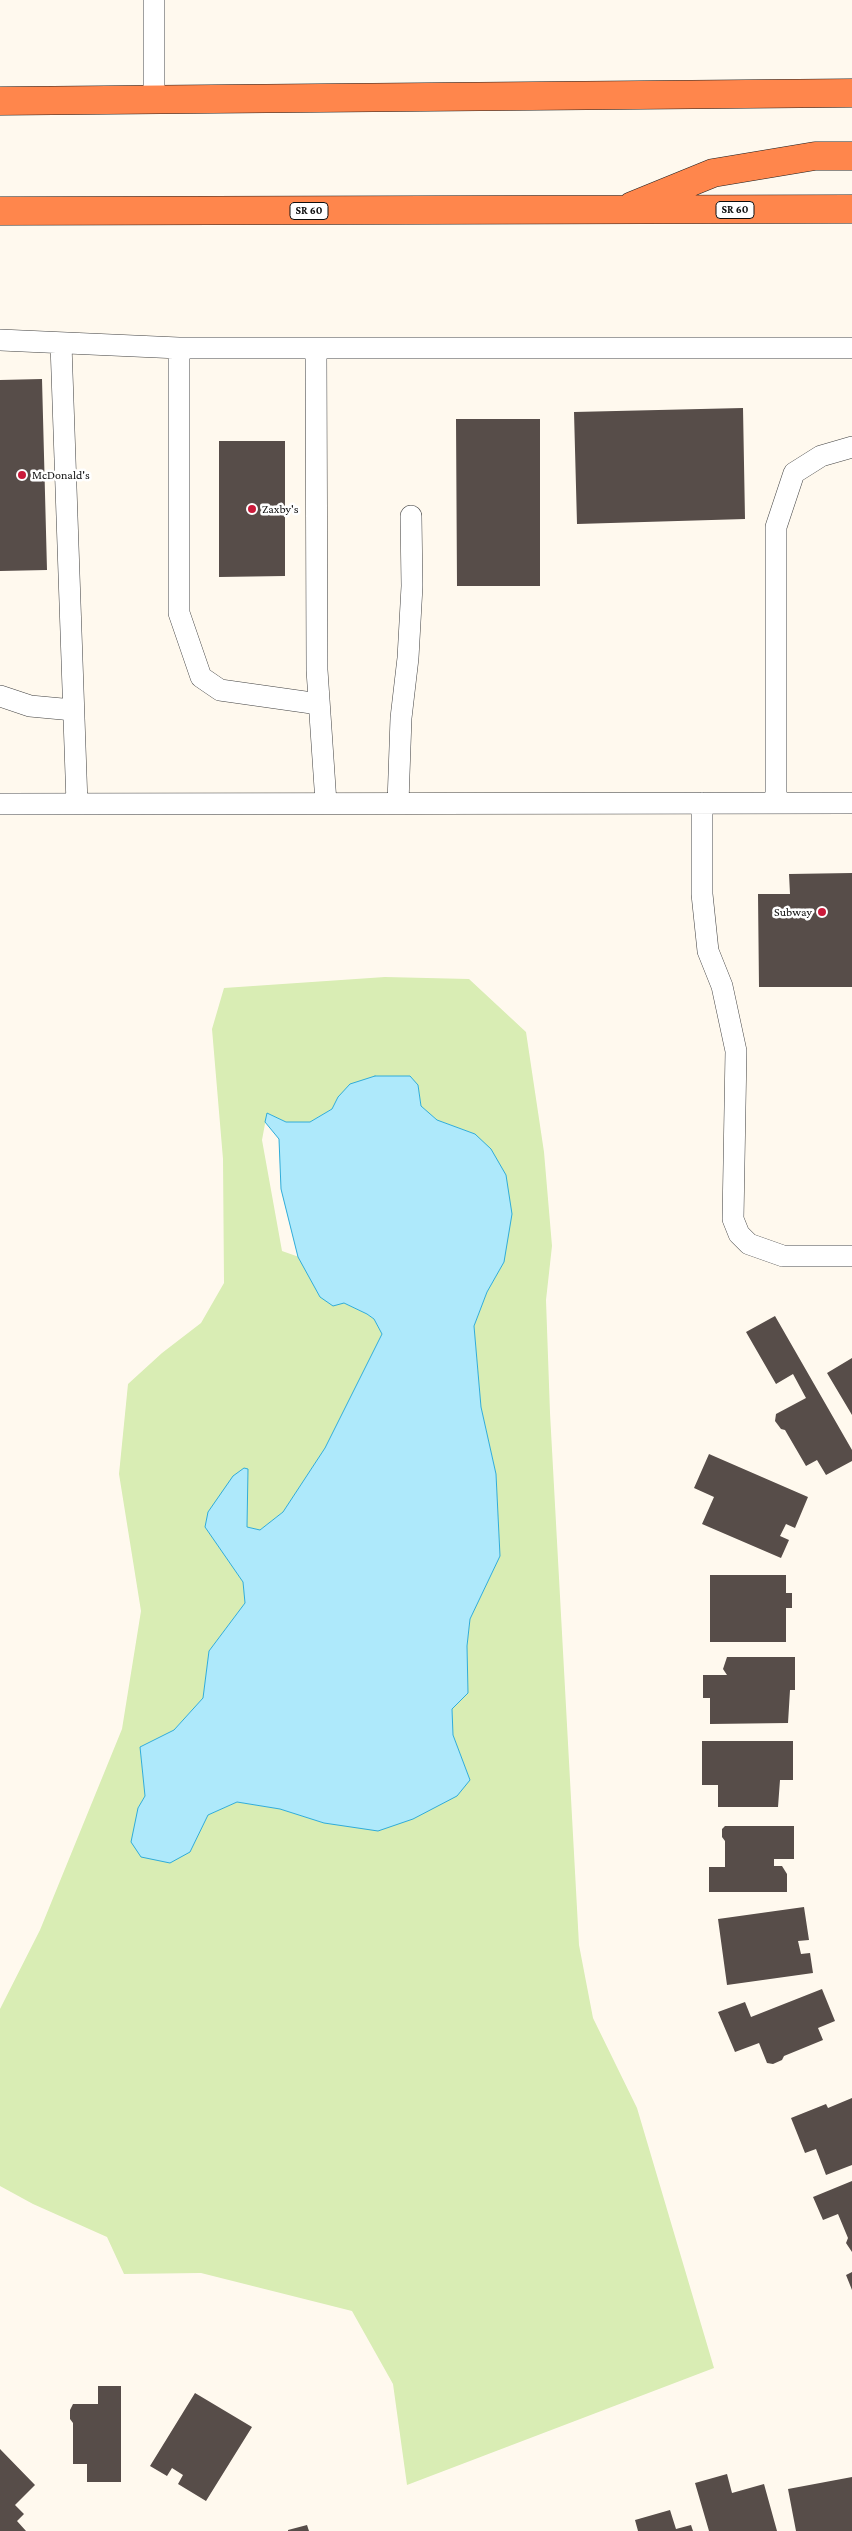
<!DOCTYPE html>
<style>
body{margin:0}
canvas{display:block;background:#fff9ee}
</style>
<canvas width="852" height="2531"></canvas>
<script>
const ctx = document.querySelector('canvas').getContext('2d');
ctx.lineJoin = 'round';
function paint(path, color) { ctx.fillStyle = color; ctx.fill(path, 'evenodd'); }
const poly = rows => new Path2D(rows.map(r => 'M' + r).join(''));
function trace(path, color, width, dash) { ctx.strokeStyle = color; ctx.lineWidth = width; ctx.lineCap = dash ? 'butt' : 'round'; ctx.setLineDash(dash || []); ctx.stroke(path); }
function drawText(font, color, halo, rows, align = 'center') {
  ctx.font = font + ' "Crimson Pro",serif'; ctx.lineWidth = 5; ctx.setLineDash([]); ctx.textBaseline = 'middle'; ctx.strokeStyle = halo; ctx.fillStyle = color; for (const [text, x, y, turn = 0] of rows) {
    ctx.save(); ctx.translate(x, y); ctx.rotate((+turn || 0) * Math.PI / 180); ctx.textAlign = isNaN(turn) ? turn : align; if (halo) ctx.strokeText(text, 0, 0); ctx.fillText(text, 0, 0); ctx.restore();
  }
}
paint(poly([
 [385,977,469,979,526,1032,544,1152,552,1246,546,1300,550,1413,579,1945,593,2018,637,2108,714,2368,407,2485,393,2384,352,2311,201,2273,124,2274,107,2237,33,2204,0,2186,0,2009,40,1930,122,1729,141,1611,119,1474,128,1384,162,1353,201,1323,224,1283,223,1159,212,1029,224,988],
 [418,1085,421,1106,437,1120,475,1134,504,1262,487,1292,474,1326,481,1407,496,1474,500,1556,470,1619,467,1646,468,1693,452,1709,453,1735,470,1780,324,1823,280,1809,237,1802,208,1815,190,1852,138,1808,145,1796,140,1747,174,1730,203,1698,209,1651,245,1603,243,1582,205,1527,244,1468,248,1470,247,1527,260,1530,283,1512,325,1448,382,1334,374,1319,367,1314,344,1303,320,1297,299,1257,282,1251,262,1140,267,1113,286,1122,310,1122,332,1109,338,1097]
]), '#d9edb4');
const water = poly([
 [375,1076,410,1076,418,1085,421,1106,437,1120,475,1134,491,1149,506,1175,512,1214,504,1262,487,1292,474,1326,481,1407,496,1474,500,1556,470,1619,467,1646,468,1693,452,1709,453,1735,470,1780,457,1796,413,1819,378,1831,324,1823,280,1809,237,1802,208,1815,190,1852,170,1863,141,1857,131,1842,138,1808,145,1796,140,1747,174,1730,203,1698,209,1651,245,1603,243,1582,205,1527,208,1512,233,1476,244,1468,248,1469,247,1527,260,1530,283,1512,325,1448,382,1334,374,1319,367,1314,344,1303,333,1306,320,1297,298,1257,281,1189,279,1139,265,1122,267,1113,286,1122,310,1122,332,1109,338,1097,350,1084,375,1076]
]);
paint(water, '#aee9fb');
trace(water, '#2facd9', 1);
paint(poly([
 [42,379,47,570,0,571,0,380],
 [743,408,745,519,577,524,574,412],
 [456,419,540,419,540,586,457,586],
 [219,441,285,441,285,576,219,577],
 [852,873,852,987,759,987,758,894,790,894,789,874],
 [775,1316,852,1450,852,1461,826,1475,817,1460,806,1466,785,1430,781,1429,775,1421,776,1414,806,1398,793,1374,776,1384,746,1332],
 [852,1358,852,1415,827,1373],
 [709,1454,808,1497,795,1528,786,1524,780,1536,789,1540,781,1558,702,1524,714,1497,694,1488],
 [710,1575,786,1575,786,1593,792,1593,792,1608,786,1608,786,1642,710,1642],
 [727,1657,795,1657,795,1690,790,1690,788,1723,710,1724,710,1698,703,1698,703,1675,727,1675,723,1669],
 [702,1741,793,1741,793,1780,780,1780,778,1807,718,1807,718,1785,702,1785],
 [725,1826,794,1826,794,1859,774,1859,774,1866,782,1866,787,1874,787,1892,709,1892,709,1867,725,1867,725,1841,722,1837,722,1829],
 [804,1907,809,1940,798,1941,801,1954,810,1953,813,1973,727,1985,718,1919],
 [822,1989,835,2021,818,2028,823,2040,784,2056,782,2060,773,2064,767,2063,759,2043,735,2052,718,2012,745,2002,751,2017],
 [852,2098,852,2165,826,2175,816,2149,805,2153,791,2118,826,2104,828,2108],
 [852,2181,852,2252,846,2243,848,2238,838,2214,823,2220,813,2197],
 [852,2272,852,2290,846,2275],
 [98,2386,121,2386,121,2482,87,2482,87,2464,73,2464,73,2423,70,2419,70,2410,73,2404,98,2404],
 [195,2393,252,2427,206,2501,178,2484,183,2475,172,2468,167,2476,150,2466],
 [0,2449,35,2485,15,2505,24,2514,17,2521,26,2531,0,2531],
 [727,2474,732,2493,764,2484,777,2531,709,2531,695,2483],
 [852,2477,852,2531,796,2531,788,2489],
 [670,2510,676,2529,691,2525,693,2531,638,2531,635,2520],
 [307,2525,309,2531,288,2531,288,2530]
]), '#574d49');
const lane = poly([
 [154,0,154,100],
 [0,340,179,348,852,348],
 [61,344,77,804],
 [179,348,179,613,201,677,220,690,319,704],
 [316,348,317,670,326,803],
 [0,696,30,706,73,710],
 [398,803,401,718,408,658,412,586,411,516],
 [702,803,702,894,708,951,722,986,736,1051,733,1219,739,1234,749,1244,783,1256,852,1256],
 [776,803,776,527,794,473,821,456,852,447],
 [0,804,852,803]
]);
const highway = poly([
 [0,101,852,93],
 [632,206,713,173,815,156,852,156],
 [0,211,852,209]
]);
trace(lane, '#414141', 22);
trace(highway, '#1f1f1f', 29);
trace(lane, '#fff', 21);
trace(highway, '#ff864c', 28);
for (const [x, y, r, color] of [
 [22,475,5,"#ca1a3a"],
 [252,509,5,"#ca1a3a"],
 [822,912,5,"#ca1a3a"]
]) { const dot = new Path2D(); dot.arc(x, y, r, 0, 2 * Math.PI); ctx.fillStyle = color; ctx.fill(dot); trace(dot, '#fff', 2); }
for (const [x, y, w] of [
 [735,210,38],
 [309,211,38]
]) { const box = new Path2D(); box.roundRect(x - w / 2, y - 8.5, w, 17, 4); ctx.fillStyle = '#fff'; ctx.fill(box); trace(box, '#0e0e0e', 1); }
drawText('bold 11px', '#0e0e0e', null, [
 ["SR 60",735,210],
 ["SR 60",309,211]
]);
drawText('12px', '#0e0e0e', '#fff', [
 ["McDonald's",32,475],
 ["Zaxby's",262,509],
 ["Subway",812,912,"right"]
], 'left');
</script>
